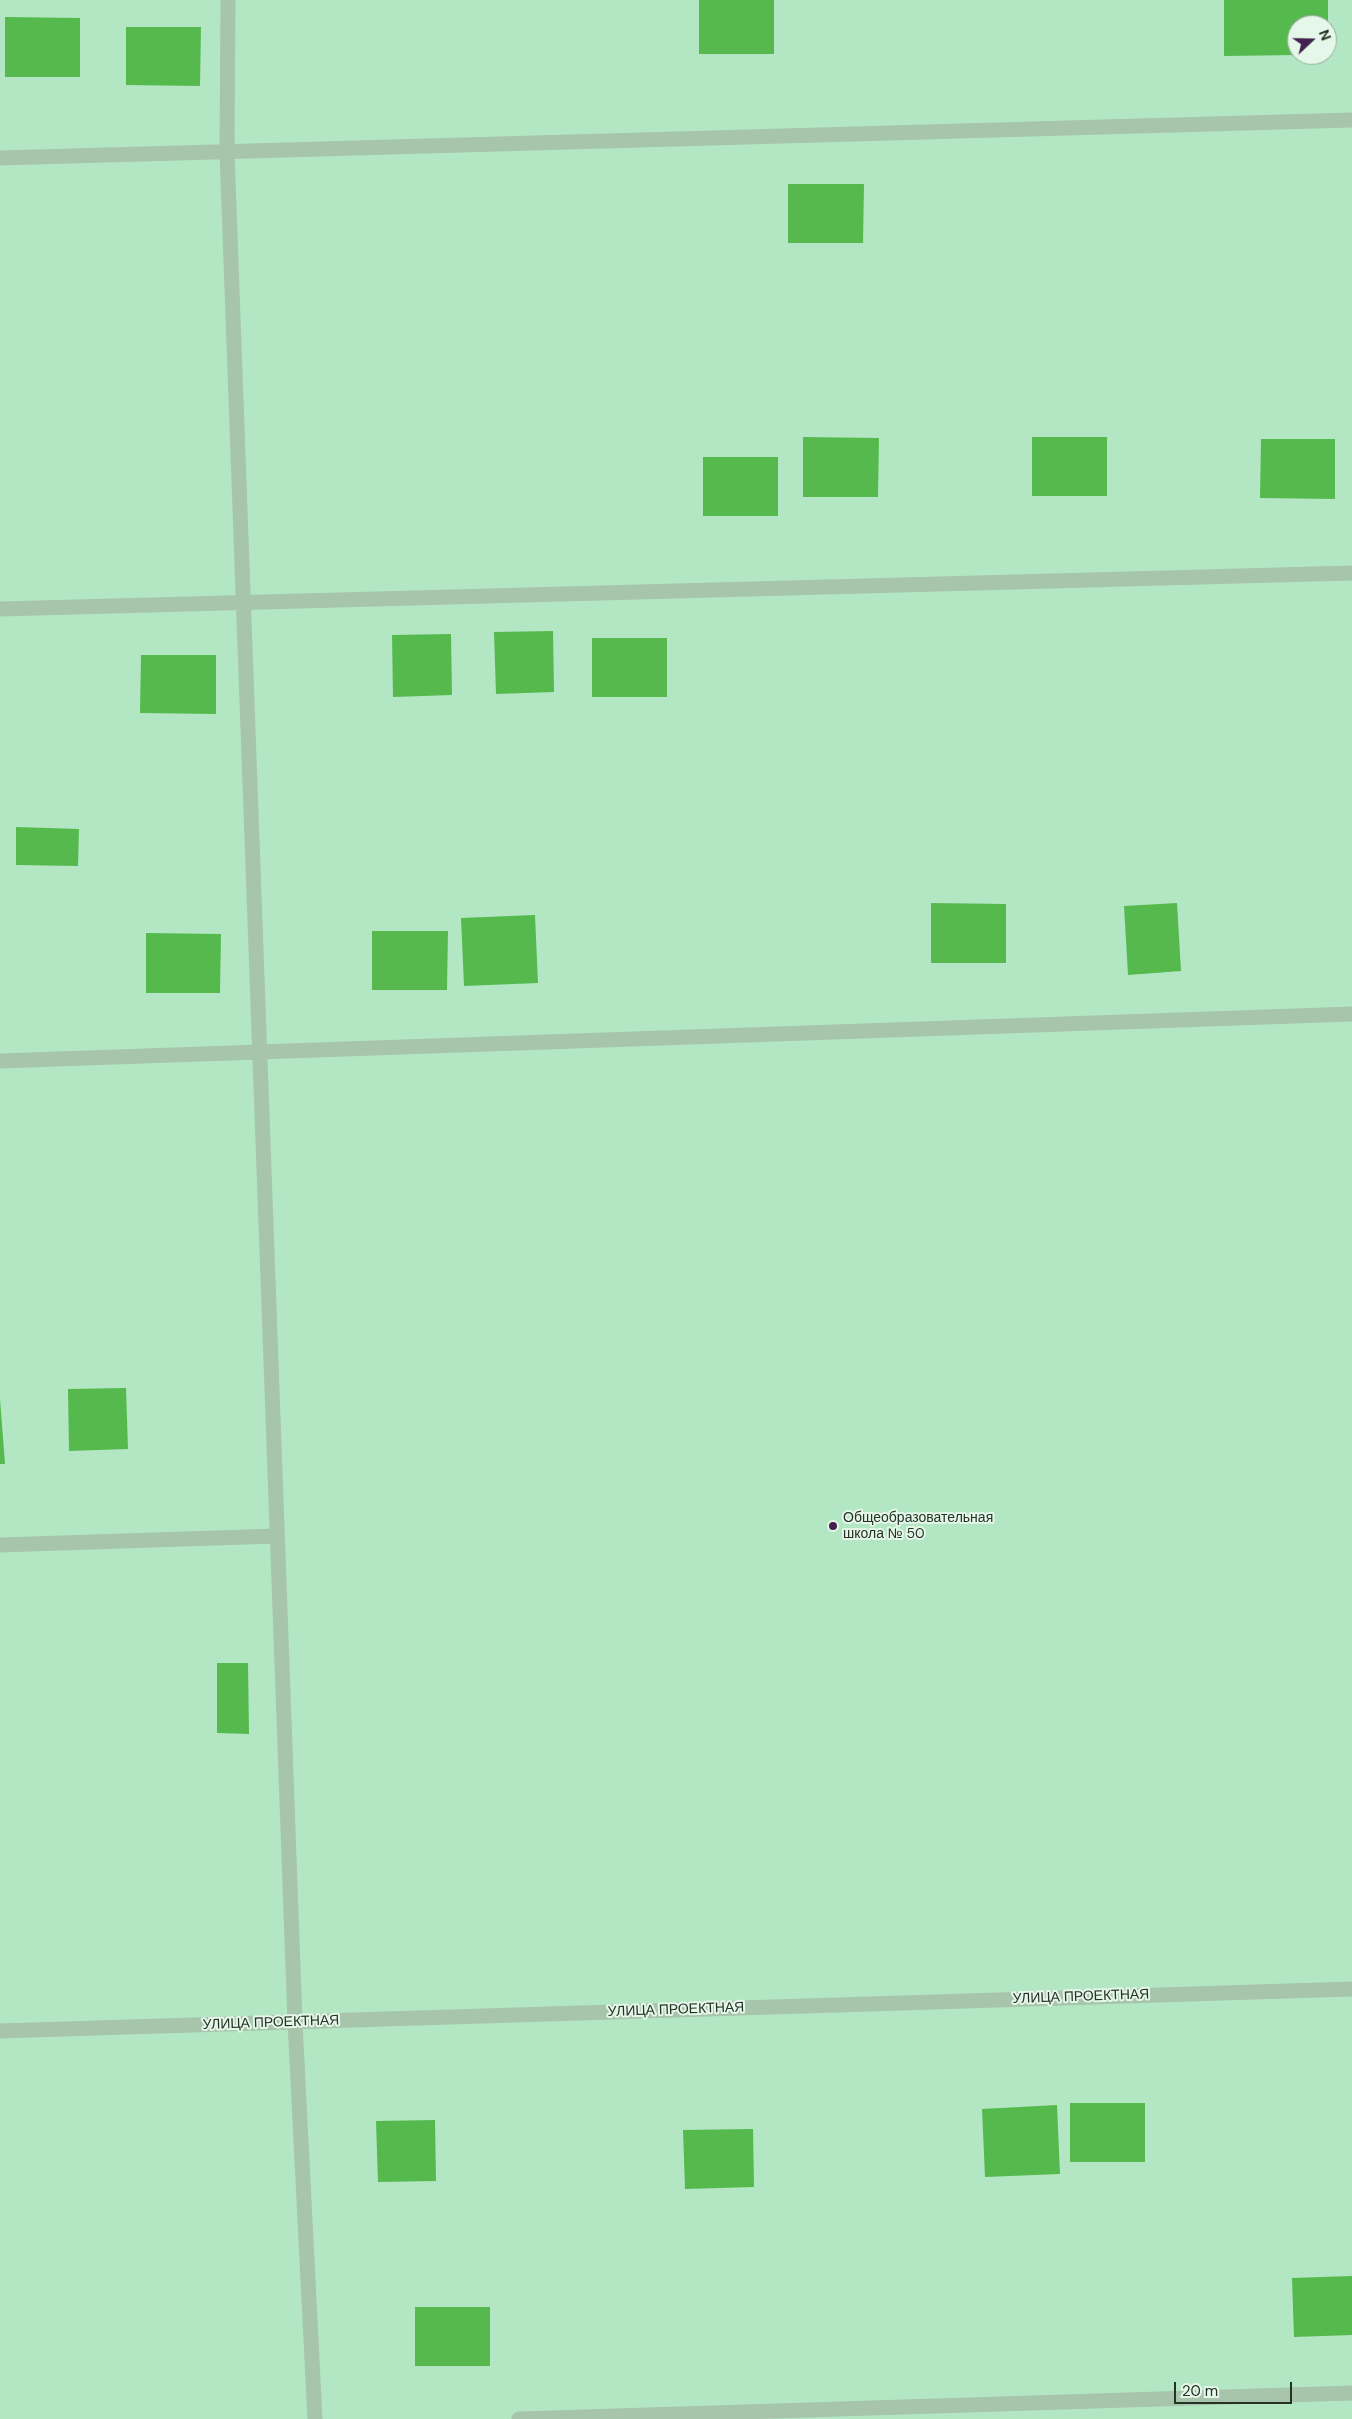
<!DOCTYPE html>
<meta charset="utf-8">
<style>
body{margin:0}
#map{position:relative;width:1352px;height:2419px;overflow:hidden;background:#daeede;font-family:"DM Sans",sans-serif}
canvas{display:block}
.north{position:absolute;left:1287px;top:15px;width:50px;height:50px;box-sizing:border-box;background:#e5f7e9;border:1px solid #99a89b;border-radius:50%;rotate:69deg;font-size:14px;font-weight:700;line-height:20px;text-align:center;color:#273227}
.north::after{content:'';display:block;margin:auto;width:18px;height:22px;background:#43214f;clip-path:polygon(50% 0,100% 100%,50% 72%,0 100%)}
.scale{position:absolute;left:1174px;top:2382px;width:118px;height:22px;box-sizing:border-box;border:2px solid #273227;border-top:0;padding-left:6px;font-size:15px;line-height:18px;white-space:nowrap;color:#273227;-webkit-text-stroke:4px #e5f7e9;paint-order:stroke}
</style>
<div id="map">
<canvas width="1352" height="2419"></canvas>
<div class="north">N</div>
<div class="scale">20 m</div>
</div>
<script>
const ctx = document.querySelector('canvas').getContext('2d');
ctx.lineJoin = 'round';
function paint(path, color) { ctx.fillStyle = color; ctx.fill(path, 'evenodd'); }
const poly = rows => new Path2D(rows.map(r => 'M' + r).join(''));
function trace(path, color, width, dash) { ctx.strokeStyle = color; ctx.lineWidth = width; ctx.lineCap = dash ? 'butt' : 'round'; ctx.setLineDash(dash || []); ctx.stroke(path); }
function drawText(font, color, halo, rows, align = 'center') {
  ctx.font = font + ' "DM Sans",sans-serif'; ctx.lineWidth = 4; ctx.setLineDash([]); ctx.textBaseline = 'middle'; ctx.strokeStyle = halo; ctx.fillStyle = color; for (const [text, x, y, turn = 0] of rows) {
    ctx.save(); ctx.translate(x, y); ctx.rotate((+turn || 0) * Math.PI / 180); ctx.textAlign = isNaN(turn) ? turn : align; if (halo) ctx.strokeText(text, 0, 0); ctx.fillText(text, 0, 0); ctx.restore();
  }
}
paint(poly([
 [0,0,1352,0,1352,2419,0,2419],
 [1297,25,1327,25,1327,55,1297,55]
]), '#b3e7c4');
paint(poly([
 [699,0,774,0,774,54,699,54],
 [1224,0,1328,0,1328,25,1297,25,1297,55,1224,56],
 [5,17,80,18,80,77,5,77],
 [126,27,201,27,200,86,126,85],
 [788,184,864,184,863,243,788,243],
 [803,437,879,438,878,497,803,497],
 [1032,437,1107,437,1107,496,1032,496],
 [1261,439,1335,439,1335,499,1260,498],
 [703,457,778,457,778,516,703,516],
 [553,631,554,692,496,694,494,632],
 [451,634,452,695,393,697,392,635],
 [592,638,667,638,667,697,592,697],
 [141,655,216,655,216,714,140,713],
 [16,827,79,829,78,866,16,865],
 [931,903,1006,904,1006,963,931,963],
 [1177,903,1181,971,1128,975,1124,906],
 [535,915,538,983,464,986,461,918],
 [372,931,448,931,447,990,372,990],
 [146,933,221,934,220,993,146,993],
 [126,1388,128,1449,69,1451,68,1389],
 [0,1399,5,1464,0,1464],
 [217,1663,248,1663,249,1734,217,1733],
 [1070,2103,1145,2103,1145,2162,1070,2162],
 [1057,2105,1060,2174,985,2177,982,2109],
 [435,2120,436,2181,378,2182,376,2121],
 [753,2129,754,2187,685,2189,683,2130],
 [1352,2276,1352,2335,1294,2337,1292,2278],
 [415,2307,490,2307,490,2366,415,2366]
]), '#55b94d');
trace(poly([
 [228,0,227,152,295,2022,315,2419],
 [0,158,1352,120],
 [0,609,1352,573],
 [0,1061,1352,1014],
 [0,1545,277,1536],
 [0,2031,1352,1989],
 [519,2419,1352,2393]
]), '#a7c5ab', 15);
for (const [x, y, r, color] of [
 [833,1526,5,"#43214f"]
]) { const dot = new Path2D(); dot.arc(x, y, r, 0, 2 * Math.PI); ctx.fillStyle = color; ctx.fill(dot); trace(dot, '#e5f7e9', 2); }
drawText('14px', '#273227', '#e5f7e9', [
 ["Общеобразовательная",843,1518],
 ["школа № 50",843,1534]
], 'left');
drawText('14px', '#273227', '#e5f7e9', [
 ["УЛИЦА ПРОЕКТНАЯ",1081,1997,-2],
 ["УЛИЦА ПРОЕКТНАЯ",676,2010,-2],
 ["УЛИЦА ПРОЕКТНАЯ",271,2023,-2]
]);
</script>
